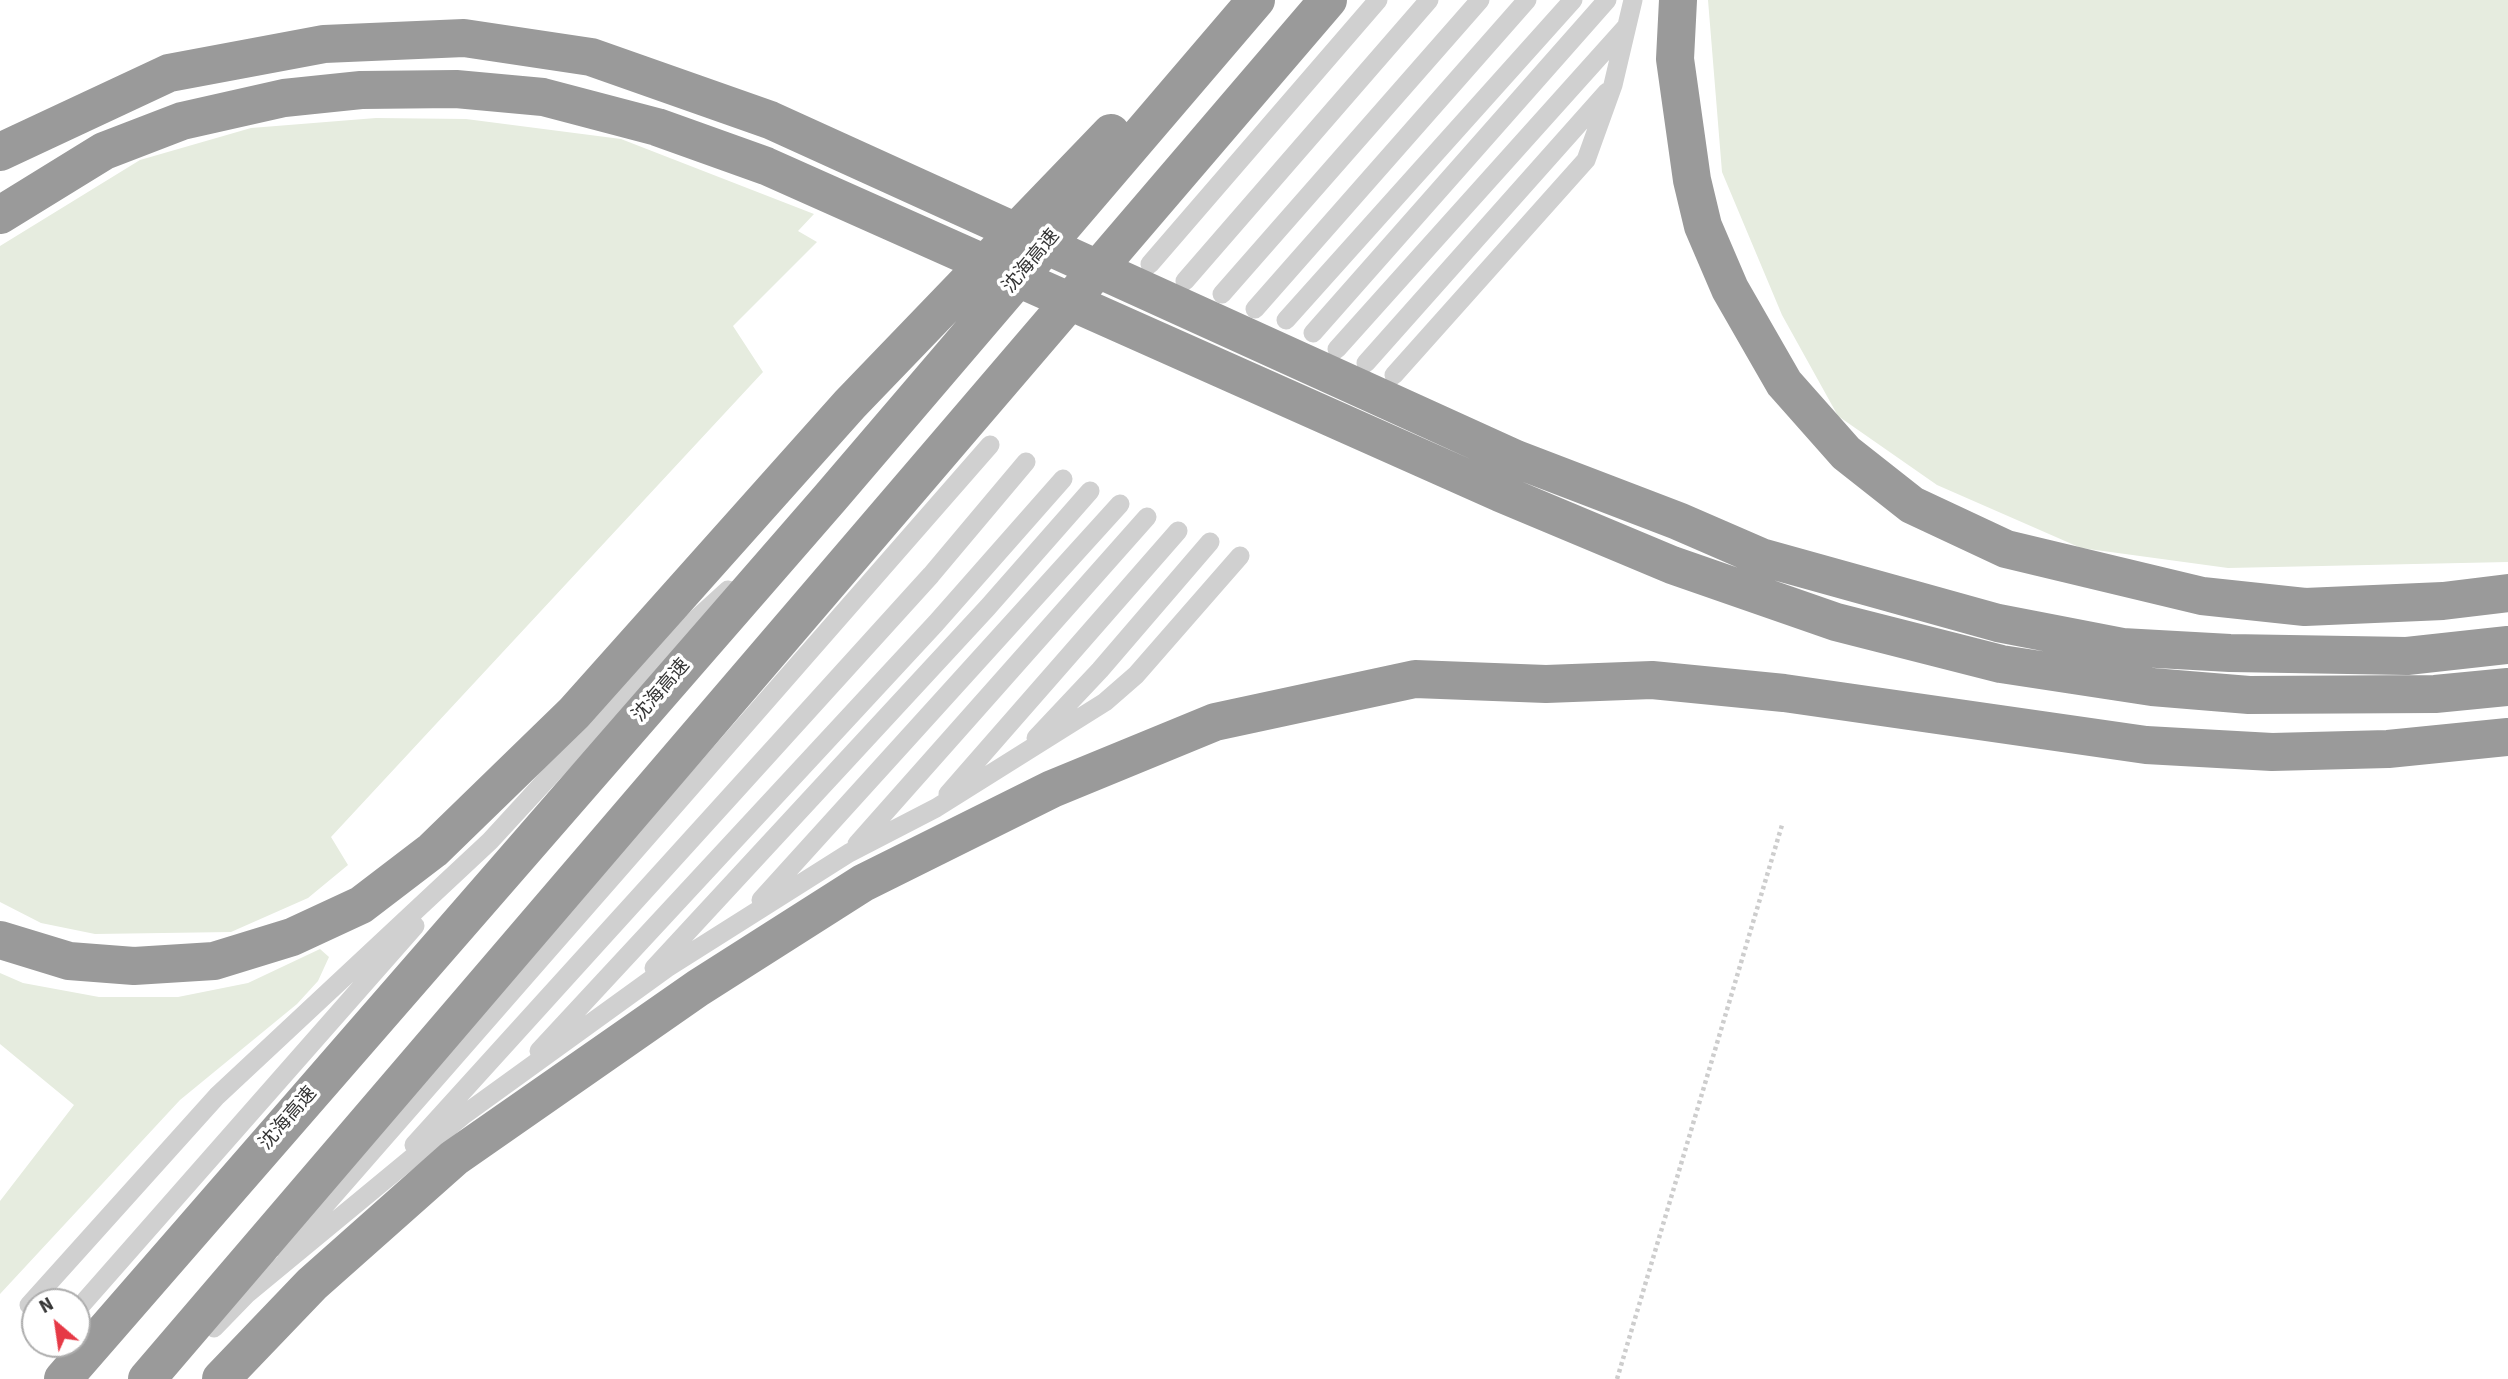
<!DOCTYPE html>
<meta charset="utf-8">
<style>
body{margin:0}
#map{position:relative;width:2508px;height:1379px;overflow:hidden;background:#fff;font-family:"Source Sans 3",sans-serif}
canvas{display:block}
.north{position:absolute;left:21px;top:1288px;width:70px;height:70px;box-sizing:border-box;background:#fff;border:2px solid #adadad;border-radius:50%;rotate:331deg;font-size:19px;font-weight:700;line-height:28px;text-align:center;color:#333}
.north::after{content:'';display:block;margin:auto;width:24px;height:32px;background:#e63946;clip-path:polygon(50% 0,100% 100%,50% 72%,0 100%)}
</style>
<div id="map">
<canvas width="2508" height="1379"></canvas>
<div class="north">N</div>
</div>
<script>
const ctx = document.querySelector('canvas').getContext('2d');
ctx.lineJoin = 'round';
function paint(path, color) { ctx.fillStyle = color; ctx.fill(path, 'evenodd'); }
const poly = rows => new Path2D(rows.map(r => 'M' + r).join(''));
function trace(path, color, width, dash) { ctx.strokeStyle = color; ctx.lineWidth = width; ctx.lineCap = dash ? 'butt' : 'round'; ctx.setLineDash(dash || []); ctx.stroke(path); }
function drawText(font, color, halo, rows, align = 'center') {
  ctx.font = font + ' "Source Sans 3","Noto Sans SC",sans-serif'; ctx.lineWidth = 7; ctx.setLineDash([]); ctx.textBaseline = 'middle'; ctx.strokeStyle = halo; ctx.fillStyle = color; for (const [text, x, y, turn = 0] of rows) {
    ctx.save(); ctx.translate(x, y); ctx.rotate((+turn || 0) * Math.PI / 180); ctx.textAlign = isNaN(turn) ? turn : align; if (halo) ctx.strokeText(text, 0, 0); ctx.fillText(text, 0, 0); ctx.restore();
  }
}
paint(poly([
 [1708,0,2508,0,2508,562,2228,568,2081,548,1937,485,1838,416,1782,315,1722,172],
 [376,118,466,119,621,139,814,214,798,231,817,242,733,326,763,372,331,837,348,865,308,898,231,932,95,934,41,923,0,902,0,246,140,160,251,128],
 [320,949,329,957,318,981,297,1004,180,1100,0,1294,0,1201,74,1105,0,1044,0,973,23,983,99,997,178,997,248,983]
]), '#e6ecdf');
trace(poly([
 [1617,1379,1782,825]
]), '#cdcdcd', 4.5, [3.5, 3.5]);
trace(poly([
 [1150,264,1378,0],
 [1185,281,1429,0],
 [1222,294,1480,0],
 [1255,309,1527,0],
 [1286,320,1573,0],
 [1313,333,1607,0],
 [1337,349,1626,27],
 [1366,363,1607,92],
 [1394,375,1586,160,1613,85,1633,0],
 [1036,738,1100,670,1210,542],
 [948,794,1178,531],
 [857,844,1147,517],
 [761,900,1120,504],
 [654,968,988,607,1090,491],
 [539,1051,936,623,1063,479],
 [414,1145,931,575,1026,462],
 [285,1251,990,445],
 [29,1305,217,1096,490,841,683,631,728,590],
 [77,1310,415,926],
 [214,1328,247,1294,465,1114,667,968,849,853,936,808,1105,702,1136,675,1240,556]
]), '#d0d0d0', 19);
trace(poly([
 [1678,0,1675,59,1692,180,1703,226,1730,289,1784,383,1846,453,1912,505,2006,549,2202,596,2305,607,2443,601,2508,593],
 [0,152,169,73,324,44,464,38,591,57,770,120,1516,459,1678,521,1761,557,1998,623,2122,647,2230,653,2407,656,2508,645],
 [0,215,104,151,182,121,284,98,361,90,456,89,543,97,657,127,766,166,1500,493,1672,565,1836,622,2001,664,2152,687,2249,695,2435,694,2508,687],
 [0,940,69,961,134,966,214,961,292,937,361,905,433,850,574,713,850,404,1111,133],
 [63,1379,830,498,1256,0],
 [147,1379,1328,0],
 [221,1379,312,1284,454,1158,698,988,863,883,1052,789,1215,722,1415,679,1546,684,1652,680,1784,693,2146,745,2272,752,2388,749,2508,737]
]), '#9a9a9a', 38);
drawText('19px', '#333', '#fff', [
 ["沈海高速",1032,262,-50],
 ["沈海高速",662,691,-49],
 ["沈海高速",289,1119,-49]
]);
</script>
